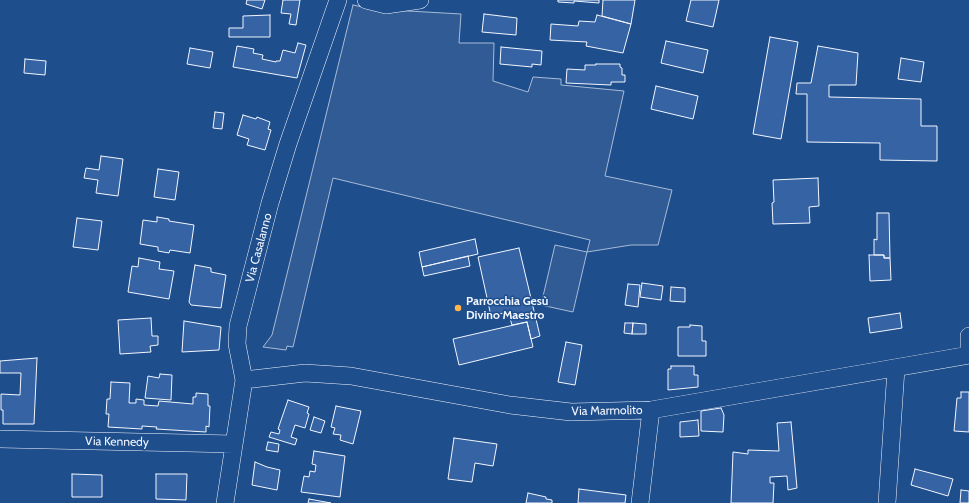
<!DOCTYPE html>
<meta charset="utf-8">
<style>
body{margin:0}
canvas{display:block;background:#1f4e8c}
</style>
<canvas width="969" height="503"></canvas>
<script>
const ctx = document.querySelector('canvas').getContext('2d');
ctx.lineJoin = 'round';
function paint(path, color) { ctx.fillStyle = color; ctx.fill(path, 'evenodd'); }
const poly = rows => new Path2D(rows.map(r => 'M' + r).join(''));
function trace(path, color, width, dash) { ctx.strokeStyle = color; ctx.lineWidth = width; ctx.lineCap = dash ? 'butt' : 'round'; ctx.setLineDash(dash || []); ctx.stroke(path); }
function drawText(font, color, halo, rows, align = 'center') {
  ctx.font = font + ' Cabin,sans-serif'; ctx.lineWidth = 3; ctx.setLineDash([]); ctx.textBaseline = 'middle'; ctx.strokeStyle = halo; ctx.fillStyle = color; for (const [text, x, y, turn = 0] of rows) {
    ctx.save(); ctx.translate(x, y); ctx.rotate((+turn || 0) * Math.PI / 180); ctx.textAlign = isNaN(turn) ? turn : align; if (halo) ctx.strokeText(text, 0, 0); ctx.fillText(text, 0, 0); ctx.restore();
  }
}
const built = poly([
 [353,5,373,9,461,14,459,43,494,43,493,81,528,92,533,77,561,79,561,85,624,91,605,176,672,190,658,245,631,245,587,252,573,312,541,305,555,245,587,252,590,240,333,178,293,347,287,346,286,350,263,347,272,335,353,5]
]);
paint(built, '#305b95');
trace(built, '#a8bbd7', 1);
const building = poly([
 [247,0,265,0,262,9,246,4,247,0],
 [283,0,300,0,296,25,289,24,291,14,281,13,283,0],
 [558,0,599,0,599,3,574,1,574,3,558,2,558,0],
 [603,0,635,0,631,24,602,16,603,0],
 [691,0,719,0,713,27,686,21,691,0],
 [484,14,517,18,516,35,482,32,484,14],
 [270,15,270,37,229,37,229,28,243,28,243,16,270,15],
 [597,15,631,24,623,53,586,46,587,42,550,40,551,24,578,26,579,21,595,22,597,15],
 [770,37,798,42,781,139,753,134,770,37],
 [666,41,708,50,703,73,661,63,666,41],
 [298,43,306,45,297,78,233,67,237,46,254,49,253,53,263,55,262,59,276,62,276,61,280,61,283,50,295,53,298,43],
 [818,46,858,53,856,85,829,85,829,97,921,99,921,126,937,126,937,161,880,160,880,143,807,142,807,94,796,94,797,83,811,83,818,46],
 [501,47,542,51,541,65,532,64,532,67,500,64,501,47],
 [190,48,213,52,210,68,187,64,190,48],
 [901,58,924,62,921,82,898,79,901,58],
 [25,59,46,61,45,75,24,73,25,59],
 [596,64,620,64,620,67,622,68,622,75,625,75,625,82,611,82,611,85,566,83,567,69,585,70,585,65,596,65,596,64],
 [656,86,698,96,693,119,651,109,656,86],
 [215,112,224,113,222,129,213,128,215,112],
 [243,115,256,119,257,117,270,122,268,129,271,130,265,150,247,145,249,139,237,135,243,115],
 [101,156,123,159,118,196,96,193,98,180,84,178,86,168,99,170,101,156],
 [158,169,179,172,175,200,154,197,158,169],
 [818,178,819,206,809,207,810,223,773,224,772,203,774,202,773,180,818,178],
 [877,213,889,213,890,258,884,258,884,255,874,255,874,239,877,240,877,213],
 [157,217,169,219,169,221,194,225,190,253,170,250,169,253,158,251,158,247,140,244,143,220,157,222,157,217],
 [77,218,102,221,98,250,73,247,77,218],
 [475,239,478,254,422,267,419,252,475,239],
 [519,248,540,336,531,339,527,322,512,325,508,312,491,316,478,257,519,248],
 [869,255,884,255,884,258,890,258,891,280,870,281,869,255],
 [468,256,470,266,424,276,422,267,468,256],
 [139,258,160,262,159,269,174,271,169,299,128,292,132,266,138,267,139,258],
 [195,265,211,268,211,272,226,275,221,308,191,305,189,302,195,265],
 [642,283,663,286,661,300,640,297,642,283],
 [628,284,640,285,638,307,625,305,628,284],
 [671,287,685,288,685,302,670,301,671,287],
 [900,313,902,328,870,333,868,318,900,313],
 [151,318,152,336,158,336,158,345,150,346,151,352,120,354,118,320,151,318],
 [184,321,221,327,219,350,182,352,184,321],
 [527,322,533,347,459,365,453,339,527,322],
 [625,323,633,323,632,334,624,333,625,323],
 [633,323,646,324,646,334,632,334,633,323],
 [690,325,702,326,702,341,706,341,706,356,678,356,678,327,690,327,690,325],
 [566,342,582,345,575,385,558,382,566,342],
 [37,358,34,424,3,424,3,410,1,410,1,394,20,395,21,373,0,373,0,361,37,358],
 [671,366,694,366,694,375,698,375,698,387,668,390,668,369,671,369,671,366],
 [160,374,172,375,171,400,145,398,148,376,159,378,160,374],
 [111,382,130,383,129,403,136,403,136,399,144,400,144,405,158,406,159,401,193,404,193,397,196,397,196,393,208,394,208,406,210,406,209,427,206,426,206,432,156,429,157,427,142,426,142,429,108,427,109,414,106,414,107,399,110,399,111,382],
 [961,392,969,392,969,432,954,431,957,398,961,398,961,392],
 [288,400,309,407,307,413,309,414,305,428,295,425,291,437,297,439,295,445,269,437,271,432,279,434,280,430,278,429,288,400],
 [336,406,361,411,353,444,340,440,341,435,333,434,335,428,331,427,336,406],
 [721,408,724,415,723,432,701,431,701,411,721,408],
 [314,417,325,421,321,433,310,430,314,417],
 [698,420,699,436,680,437,680,422,698,420],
 [791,422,797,488,788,490,787,476,770,477,770,483,774,483,773,503,731,503,733,452,748,454,748,450,779,451,777,423,791,422],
 [454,438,497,444,493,466,475,463,472,482,448,479,454,438],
 [268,442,279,444,278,452,266,450,268,442],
 [314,451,345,456,340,497,301,492,304,476,309,477,310,471,315,472,316,465,312,464,314,451],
 [255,462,267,467,280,470,277,490,252,485,255,462],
 [915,469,953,479,948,496,911,485,915,469],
 [72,474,102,475,102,497,72,497,72,474],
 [156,474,187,474,186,500,156,499,156,474],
 [579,489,626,495,625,503,578,503,579,489],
 [961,490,969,491,969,503,960,503,961,490],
 [528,493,546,497,546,499,552,500,552,503,526,503,528,493],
 [309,499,331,503,308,503,309,499]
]);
paint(building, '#3563a3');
trace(building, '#f2f6ff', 1);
const minor = poly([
 [366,0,386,5,420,0],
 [969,355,969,336],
 [244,380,305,373,351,376,510,405,571,412,651,410,969,355],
 [0,439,234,444],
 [225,503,244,380,237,344,238,326,270,203,288,144,338,0],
 [640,503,651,410],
 [887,503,896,369]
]);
trace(minor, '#f2f6ff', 18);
trace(minor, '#1f4e8c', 17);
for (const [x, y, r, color] of [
 [458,308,4,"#ffb74d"]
]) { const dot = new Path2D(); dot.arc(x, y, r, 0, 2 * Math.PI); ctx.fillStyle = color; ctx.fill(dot); trace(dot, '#1f4e8c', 1.5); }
drawText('12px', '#f2f6ff', '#1f4e8c', [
 ["Via Casalanno",259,248,-75],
 ["Via Marmolito",607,411,-1],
 ["Via Kennedy",117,442,1]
]);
drawText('bold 12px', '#f2f6ff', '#1f4e8c', [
 ["Parrocchia Gesù",466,301],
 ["Divino Maestro",466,315]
], 'left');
</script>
